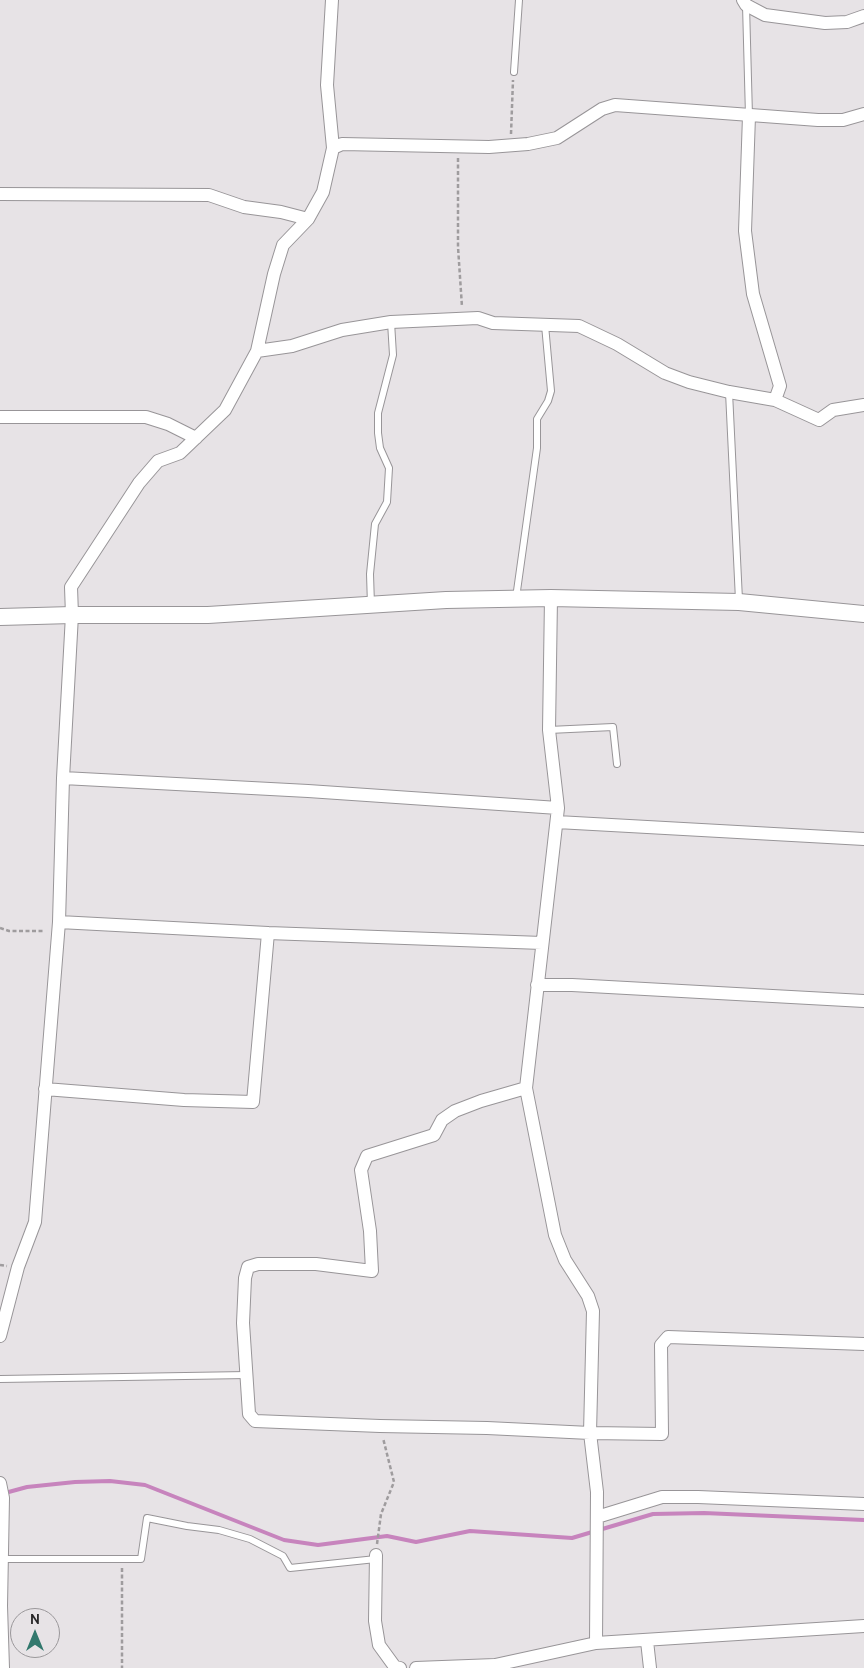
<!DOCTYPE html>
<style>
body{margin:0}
#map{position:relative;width:864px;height:1668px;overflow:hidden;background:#e7e3e6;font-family:Cabin,sans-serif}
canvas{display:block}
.north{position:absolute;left:10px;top:1608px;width:50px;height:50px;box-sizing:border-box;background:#e7e3e6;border:1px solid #9a979a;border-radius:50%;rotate:0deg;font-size:14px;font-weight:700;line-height:20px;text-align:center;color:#272627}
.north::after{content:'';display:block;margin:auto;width:18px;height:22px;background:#32786d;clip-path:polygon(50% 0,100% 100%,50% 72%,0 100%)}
</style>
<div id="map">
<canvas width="864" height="1668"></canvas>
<div class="north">N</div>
</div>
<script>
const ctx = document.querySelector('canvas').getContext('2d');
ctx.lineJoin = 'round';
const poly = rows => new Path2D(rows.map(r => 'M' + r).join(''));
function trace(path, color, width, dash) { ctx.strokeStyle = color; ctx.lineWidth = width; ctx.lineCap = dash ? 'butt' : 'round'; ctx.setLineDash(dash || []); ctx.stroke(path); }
trace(poly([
 [5,1493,27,1487,75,1482,110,1481,145,1485,284,1540,318,1545,387,1536,416,1542,470,1531,572,1538,653,1514,704,1513,864,1520]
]), '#c784bd', 4);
const service = poly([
 [746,5,749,116],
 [514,72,519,0],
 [729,392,739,600],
 [516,598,537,448,537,419,548,401,551,391,545,325],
 [371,605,370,574,375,524,387,502,389,468,380,448,378,433,378,413,393,355,391,322],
 [549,730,613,727,617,764],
 [0,1379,247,1375],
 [2,1559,141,1559,147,1518,187,1526,219,1530,250,1539,283,1556,290,1568,376,1559]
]);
const minor = poly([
 [743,0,746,5,765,15,825,23,847,22,864,16],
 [749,116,745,231,753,294,780,386,775,400],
 [333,148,342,144,489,147,528,144,557,138,602,109,615,105,818,120,843,120,864,114],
 [0,194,209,195,244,207,281,212,308,219],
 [257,351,292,346,342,330,391,322,478,318,493,323,579,326,617,344,665,373,689,382,729,392,775,400,819,420,833,410,864,405],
 [0,417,146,417,168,424,196,438],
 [551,598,549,730,558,808],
 [63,778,308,791,558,808,526,1088,555,1235,565,1260,588,1296,593,1311,590,1433,597,1492,596,1643],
 [557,822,864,839],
 [59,922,268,933,542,943],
 [537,985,572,985,864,1001],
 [526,1088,481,1101,455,1111,442,1120,434,1135,367,1156,361,1170,370,1231,372,1271,316,1264,258,1264,248,1267,245,1278,243,1323,249,1414,255,1421,380,1426,487,1428,590,1433,662,1434,661,1345,668,1337,864,1344],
 [45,1089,184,1100,253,1102,268,933],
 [0,1336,18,1267,35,1222,59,922,63,778,72,615,71,587,139,483,158,461,180,453,225,410,257,351,274,274,283,245,308,219,323,192,333,148,327,85,332,0],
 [0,1483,3,1498,1,1606,3,1668],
 [597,1517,662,1497,698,1497,864,1504],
 [376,1555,375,1621,379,1645,395,1667,400,1668],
 [647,1641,650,1668],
 [416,1668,495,1665,596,1643,864,1626]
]);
const tertiary = poly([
 [0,617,72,615,208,615,446,600,551,598,739,602,864,614]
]);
trace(service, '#989598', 8);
trace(minor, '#989598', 14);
trace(tertiary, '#989598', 18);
trace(poly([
 [511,134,513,80],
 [458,158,458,247,462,307],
 [0,928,9,931,45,931],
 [0,1265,7,1266],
 [377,1544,381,1514,394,1482,383,1438],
 [122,1568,122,1668]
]), '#9f9c9e', 2.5, [4, 2.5]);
trace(service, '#fff', 6);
trace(minor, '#fff', 12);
trace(tertiary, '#fff', 16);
</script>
